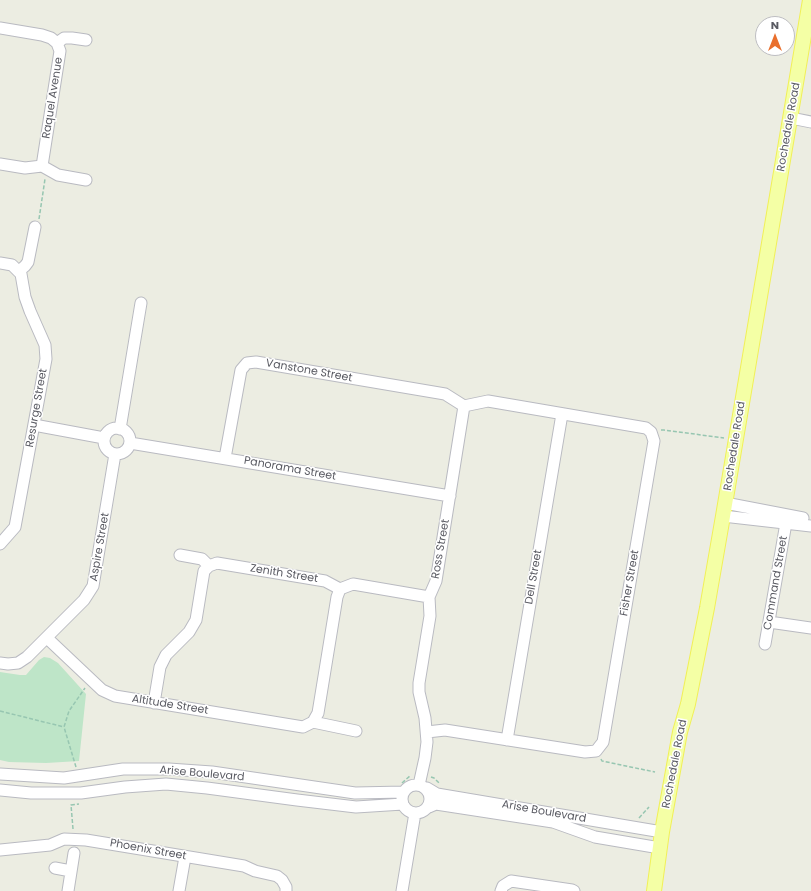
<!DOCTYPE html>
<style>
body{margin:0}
#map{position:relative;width:811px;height:891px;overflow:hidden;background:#ecede2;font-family:Poppins,sans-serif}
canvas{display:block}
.north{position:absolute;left:755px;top:16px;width:40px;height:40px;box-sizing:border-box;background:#fff;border:1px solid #bdbdc1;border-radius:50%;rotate:0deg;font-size:11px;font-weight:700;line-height:16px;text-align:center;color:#5a5b63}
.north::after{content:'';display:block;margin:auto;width:14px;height:18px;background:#e96f2c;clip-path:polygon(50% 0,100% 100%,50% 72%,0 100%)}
</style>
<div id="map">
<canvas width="811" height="891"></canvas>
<div class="north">N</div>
</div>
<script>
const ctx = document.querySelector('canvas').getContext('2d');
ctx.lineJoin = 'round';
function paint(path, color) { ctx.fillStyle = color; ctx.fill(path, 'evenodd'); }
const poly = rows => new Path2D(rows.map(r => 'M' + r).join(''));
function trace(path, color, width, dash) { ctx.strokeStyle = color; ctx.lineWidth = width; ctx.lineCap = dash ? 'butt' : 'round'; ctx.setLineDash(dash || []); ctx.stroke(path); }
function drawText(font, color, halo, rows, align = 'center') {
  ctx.font = font + ' Poppins,sans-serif'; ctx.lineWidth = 3; ctx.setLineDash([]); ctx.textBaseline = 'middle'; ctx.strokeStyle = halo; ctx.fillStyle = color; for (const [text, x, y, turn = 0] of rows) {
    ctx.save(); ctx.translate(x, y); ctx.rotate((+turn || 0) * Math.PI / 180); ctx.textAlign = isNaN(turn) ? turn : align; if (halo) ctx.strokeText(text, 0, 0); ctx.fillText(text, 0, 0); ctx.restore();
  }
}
paint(poly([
 [44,657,50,658,58,663,86,694,79,761,46,763,9,762,0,760,0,672,20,675,26,675,39,660]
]), '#bee5c8');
const minor = poly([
 [0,28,42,35,51,38,57,43,60,51,42,166],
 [57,43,64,38,72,38,86,40],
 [791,118,811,122],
 [0,164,25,168,42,166,58,175,86,180],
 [0,263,12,265,21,274,25,297,30,311,45,345,46,359,15,527,0,544],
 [19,271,25,266,28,262,35,227],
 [34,425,104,438],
 '104 441a13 13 0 1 1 26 0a13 13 0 1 1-26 0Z',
 [120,429,141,303],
 [130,443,450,496],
 [225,458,241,370,247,363,256,362,445,394,464,406],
 [725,503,803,518],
 [723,516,811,526],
 [180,555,202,559,209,566],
 [769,622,811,628],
 [47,638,102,690,115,696,303,727,313,722,318,713,337,597,340,589],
 [765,644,786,523],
 [0,663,8,664,18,663,27,657,84,600,93,586,115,454],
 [154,703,160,667,166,655,189,632,196,620,204,571,209,566,217,563,325,581,340,589,353,584,429,597],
 [313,722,356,731],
 [427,732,445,730,585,752,596,751,603,742,654,441,651,432,646,428,488,401,464,406],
 [507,740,562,414],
 [0,774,64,778,123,769,169,769,212,772,355,793,404,792],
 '402 799a14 14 0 1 1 28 0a14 14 0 1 1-28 0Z',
 [419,785,425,758,427,742,425,718,419,692,419,683,430,616,429,597,436,581,464,406],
 [427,788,437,794,662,832],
 [0,790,31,793,81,793,125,787,166,784,207,788,297,800,356,807,403,804],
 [429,807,436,804,553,822,595,837,660,848],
 [0,850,50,845,64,839,86,840,244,866,255,871,277,876,282,880,286,887,286,891],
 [55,868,71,871],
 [68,891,74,853],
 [179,891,185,857],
 [402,891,415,813],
 [501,891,503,886,511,881,572,890,574,891]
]);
const major = poly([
 [654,891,662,832,680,732,688,704,707,608,723,516,810,0]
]);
trace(minor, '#b9bac1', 13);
trace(major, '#f1f057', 16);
trace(poly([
 [39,219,45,179],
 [661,430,664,430,724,438],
 [0,711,64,727],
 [601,759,602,761,655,772],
 [76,767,64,727,69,711,85,688],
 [431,777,434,778,440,784],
 [402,783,411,775],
 [639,818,649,807],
 [73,829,71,805,79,804]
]), '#97c6b1', 1.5, [4, 2]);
trace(minor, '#fff', 11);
trace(major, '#f4ffa5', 14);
drawText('11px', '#5a5b63', '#fff', [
 ["Raquel Avenue",53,98,-81],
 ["Rochedale Road",789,127,-80],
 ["Vanstone Street",309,371,10],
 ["Resurge Street",37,408,-80],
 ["Rochedale Road",735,446,-81],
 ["Panorama Street",290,469,10],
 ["Aspire Street",100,547,-80],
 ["Ross Street",441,549,-80],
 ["Zenith Street",284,574,9],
 ["Dell Street",534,577,-80],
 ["Fisher Street",630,583,-80],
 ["Command Street",776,583,-80],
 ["Altitude Street",170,705,9],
 ["Rochedale Road",675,764,-79],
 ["Arise Boulevard",202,774,5],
 ["Arise Boulevard",544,812,10],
 ["Phoenix Street",148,850,10]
]);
</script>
